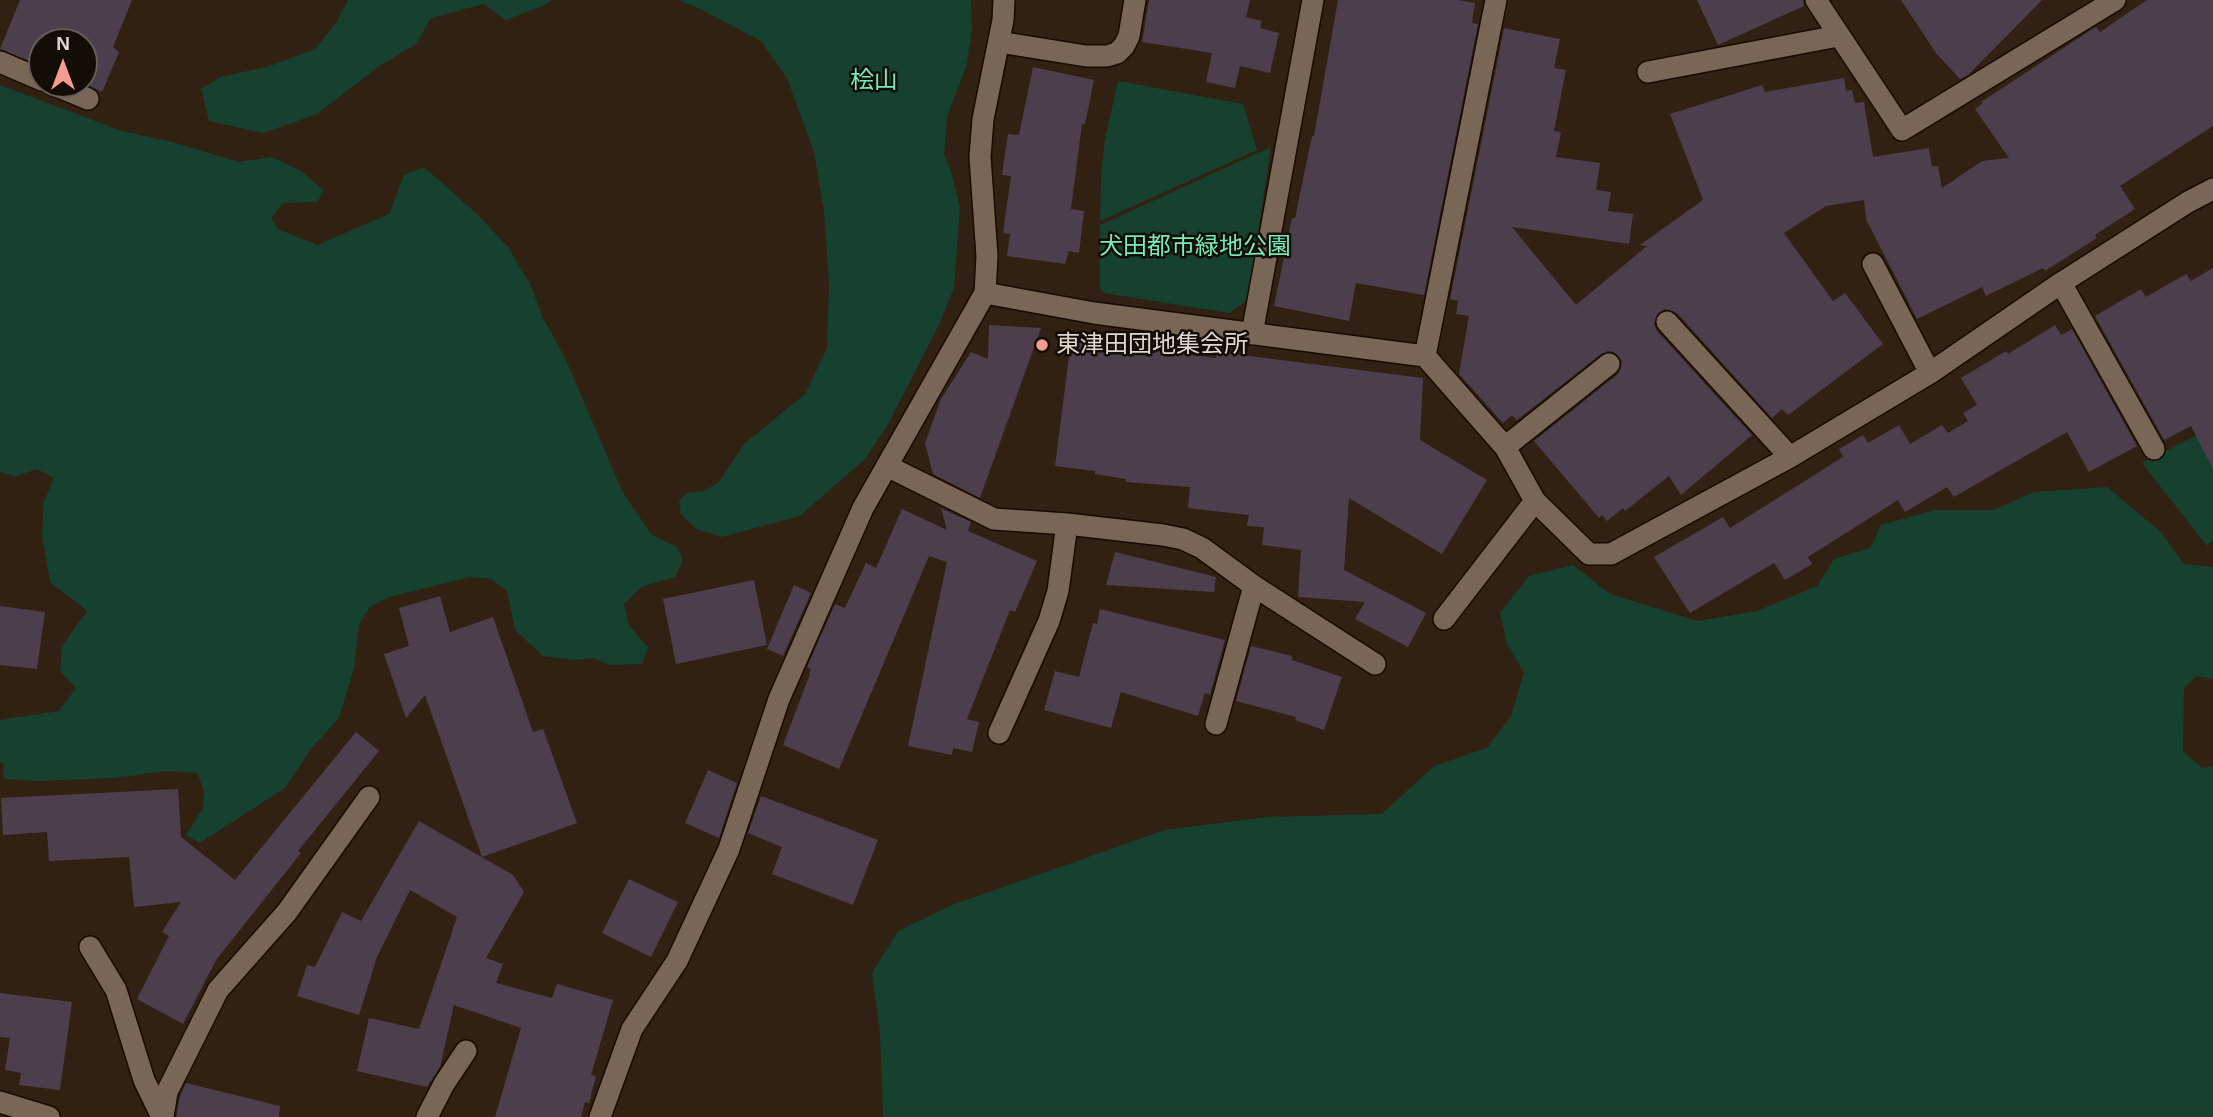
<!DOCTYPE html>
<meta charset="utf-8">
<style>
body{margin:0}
#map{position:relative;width:2213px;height:1117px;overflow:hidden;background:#302113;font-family:Helvetica,sans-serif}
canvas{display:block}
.north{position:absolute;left:28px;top:28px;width:70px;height:70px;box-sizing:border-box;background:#130c07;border:2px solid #655d56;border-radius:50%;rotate:0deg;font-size:19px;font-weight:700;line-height:28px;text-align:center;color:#e0d6cd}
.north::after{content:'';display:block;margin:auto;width:24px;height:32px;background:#f59c91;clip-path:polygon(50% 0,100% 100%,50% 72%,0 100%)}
</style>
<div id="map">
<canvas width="2213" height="1117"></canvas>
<div class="north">N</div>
</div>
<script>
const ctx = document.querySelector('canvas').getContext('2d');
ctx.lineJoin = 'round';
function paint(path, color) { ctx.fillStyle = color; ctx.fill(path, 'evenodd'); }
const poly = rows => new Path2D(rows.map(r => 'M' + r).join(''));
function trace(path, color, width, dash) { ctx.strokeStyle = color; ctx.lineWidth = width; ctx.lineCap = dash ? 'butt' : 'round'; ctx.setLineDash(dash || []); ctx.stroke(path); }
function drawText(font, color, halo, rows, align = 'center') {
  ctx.font = font + ' Helvetica,"Noto Sans JP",sans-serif'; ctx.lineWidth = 5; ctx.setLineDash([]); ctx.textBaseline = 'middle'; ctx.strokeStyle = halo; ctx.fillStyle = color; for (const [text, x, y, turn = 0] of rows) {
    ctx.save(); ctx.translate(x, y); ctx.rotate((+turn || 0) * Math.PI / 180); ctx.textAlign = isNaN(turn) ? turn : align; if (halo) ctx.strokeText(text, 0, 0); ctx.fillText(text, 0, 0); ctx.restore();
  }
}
paint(poly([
 [348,0,552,0,545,5,506,20,484,4,431,18,416,44,378,67,317,114,263,133,209,121,201,89,221,77,270,66,315,49,336,23],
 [678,0,971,0,972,30,966,67,947,117,944,155,951,171,960,208,954,288,938,327,887,426,865,459,800,516,722,537,696,529,681,514,679,500,687,493,704,491,718,483,744,444,805,394,827,348,829,282,824,211,814,152,787,78,761,41,696,7],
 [1118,81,1243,104,1257,150,1100,221,1101,177,1105,139],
 [0,85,122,131,173,142,238,162,272,157,301,171,323,190,318,202,283,203,271,218,278,229,317,245,389,214,404,175,424,167,477,214,508,247,532,288,542,316,566,360,623,493,652,535,677,547,683,560,675,577,641,587,624,604,629,625,648,648,642,664,610,665,593,658,576,660,543,656,515,630,507,591,491,579,470,577,389,597,370,607,359,624,354,668,339,718,311,749,285,788,200,843,186,835,203,808,204,791,197,773,168,771,113,778,39,781,4,779,3,763,0,762,0,720,59,711,76,688,60,671,62,646,87,611,50,582,42,535,44,501,54,478,37,469,16,476,0,472],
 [1271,147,1248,300,1229,313,1104,293,1100,288,1100,225],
 [2213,427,2213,540,2207,546,2142,463],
 [2107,487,2161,532,2184,564,2213,567,2213,679,2196,676,2184,689,2183,751,2202,768,2213,766,2213,1117,883,1117,880,1032,872,973,898,931,952,905,1165,830,1267,817,1382,814,1434,766,1487,748,1511,716,1524,673,1507,644,1500,613,1529,576,1573,565,1610,594,1698,621,1757,611,1817,586,1834,559,1870,548,1881,525,1935,510,1994,510,2034,492]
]), '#15412e');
paint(poly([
 [20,0,132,0,113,47,119,52,102,92,84,83,84,42,42,42,42,66,0,49],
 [1149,0,1250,0,1246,17,1262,21,1260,28,1279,33,1270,73,1240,66,1235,88,1206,82,1212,53,1142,42],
 [1338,0,1458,0,1475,3,1472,23,1478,24,1424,295,1356,283,1349,321,1274,306,1292,218,1295,218,1312,136,1314,136],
 [1697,0,1803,0,1804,6,1718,45],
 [1901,0,2042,0,1968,75,1960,79,1936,53],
 [2147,0,2213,0,2213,126,2120,186,2135,209,2095,235,2097,238,2045,271,2043,268,1986,296,1982,287,1917,319,1866,219,1864,200,1826,206,1784,233,1833,301,1845,293,1883,344,1788,415,1782,409,1772,418,1677,313,1665,309,1658,313,1654,324,1657,331,1752,435,1681,495,1669,476,1625,511,1623,508,1607,521,1602,515,1599,518,1534,441,1618,374,1621,368,1622,361,1614,352,1608,351,1601,354,1517,420,1512,415,1503,423,1459,374,1469,316,1456,314,1458,301,1450,299,1504,28,1560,39,1554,68,1566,70,1554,131,1561,132,1556,157,1600,163,1596,190,1611,192,1608,211,1633,214,1629,244,1512,227,1576,305,1647,246,1640,245,1703,200,1670,114,1762,85,1765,92,1844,78,1846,91,1852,90,1855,103,1864,102,1873,157,1929,148,1932,166,1938,166,1942,188,1982,161,2009,158,1975,109,1983,103,1981,102,2091,30,2096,27,2100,32],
 [1033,67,1094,80,1085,124,1082,124,1071,209,1084,211,1079,253,1069,251,1065,264,1007,256,1010,234,1003,233,1011,176,1002,175,1008,134,1019,135],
 [2213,268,2213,469,2191,426,2164,440,2095,316,2141,289,2146,297,2186,274,2191,281],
 [989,325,1041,328,980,498,933,474,925,443,941,399,971,352,988,359],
 [2055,325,2061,335,2072,329,2137,446,2089,472,2067,432,1954,497,1947,487,1905,512,1898,500,1808,557,1812,564,1785,580,1774,563,1690,613,1654,557,1723,517,1730,528,1843,457,1839,449,1863,435,1868,443,1899,425,1910,444,1942,425,1948,433,1968,421,1963,413,1977,405,1961,378,2006,351,2008,354],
 [1071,341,1216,358,1217,352,1423,378,1420,440,1487,480,1442,554,1349,498,1344,570,1426,613,1408,647,1355,619,1365,602,1298,597,1301,550,1262,545,1264,527,1247,526,1249,515,1188,508,1190,487,1126,482,1126,479,1095,474,1095,471,1055,466],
 [941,508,971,522,968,531,1037,561,1015,612,1010,610,967,719,979,722,972,752,953,748,952,755,908,746,947,562,929,556,839,769,783,745,810,674,809,673,811,669,807,667,835,604,845,608,866,563,876,568,902,509,947,530],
 [1115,552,1216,577,1214,592,1106,585],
 [754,580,767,645,676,664,663,599],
 [794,585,811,593,783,656,767,649],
 [440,596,450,632,493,617,533,732,543,729,577,823,482,857,425,695,406,718,384,654,409,646,399,608],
 [0,606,45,612,37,669,0,665],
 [1100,609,1225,640,1210,695,1205,693,1198,716,1121,692,1111,728,1044,710,1055,671,1079,677,1093,623,1097,624],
 [1251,646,1292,656,1292,660,1342,677,1324,730,1295,720,1296,717,1236,701],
 [356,732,379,751,298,851,301,853,216,960,183,1024,137,999,169,936,162,932,181,902,134,907,129,857,49,861,47,832,3,835,1,798,178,789,181,837,235,880],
 [708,770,737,783,719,838,685,823],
 [761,796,878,840,853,905,772,874,782,847,748,833],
 [419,821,513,875,524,892,486,958,503,964,496,983,552,998,557,984,613,1000,591,1075,596,1076,589,1103,585,1102,581,1117,495,1117,521,1028,454,1005,440,1067,427,1087,357,1071,369,1018,419,1029,457,917,410,890,377,957,359,1015,297,996,307,965,315,967,342,912,361,921],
 [629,879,678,902,651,957,602,933],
 [0,993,72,1002,60,1090,19,1085,21,1073,5,1070,10,1038,0,1037],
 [186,1083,280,1106,279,1117,176,1117,180,1096]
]), '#4d3e4d');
const minor = poly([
 [1004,0,1003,20,983,119,980,157,987,256,985,293,1094,313,1425,356,1505,447,1535,501,1589,554,1611,554,1790,457,1930,373,2061,283,2188,202,2213,189],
 [1816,0,1902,130,2115,0],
 [999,42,1086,56,1107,56,1117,53,1124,46,1129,36,1135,0],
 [0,62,42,80],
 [1648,72,1838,36],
 [52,84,88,99],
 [1873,264,1930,373],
 [2061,283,2154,449],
 [1667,322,1790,457],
 [1252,334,1313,0],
 [1425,356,1496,0],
 [1505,447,1609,364],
 [887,466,994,519,1067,524,1163,535,1183,539,1202,548,1254,586,1375,664],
 [1444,619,1535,501],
 [1216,724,1254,586],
 [999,733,1049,621,1058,591,1067,524],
 [90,947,116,990,144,1080,162,1117],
 [0,1102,49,1117],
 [163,1117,167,1092,218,990,287,912,369,797],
 [427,1117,444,1084,466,1051],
 [600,1117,632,1029,677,961,729,849,779,699,863,508,985,293]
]);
trace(minor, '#170a01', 24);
trace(minor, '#786657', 21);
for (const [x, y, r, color] of [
 [1042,345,7,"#f59c91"]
]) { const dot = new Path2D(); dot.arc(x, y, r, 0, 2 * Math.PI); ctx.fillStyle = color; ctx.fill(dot); trace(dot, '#130c07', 2.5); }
drawText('24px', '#75ebb5', '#130c07', [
 ["桧山",874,81],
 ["犬田都市緑地公園",1195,247]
]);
drawText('24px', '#e0d6cd', '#130c07', [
 ["東津田団地集会所",1056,345]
], 'left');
</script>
